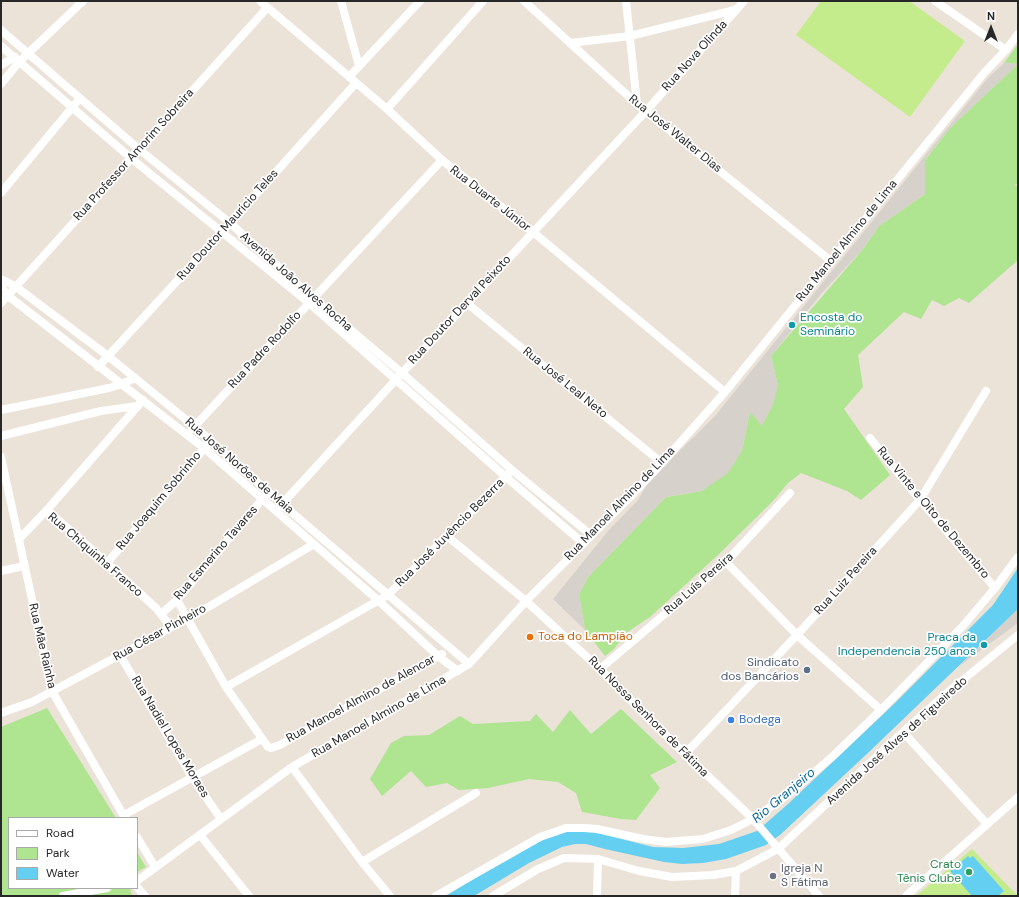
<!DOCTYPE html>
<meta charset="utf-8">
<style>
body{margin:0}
#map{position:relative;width:1019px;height:897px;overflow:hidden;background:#ebe2d8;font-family:"DM Sans",sans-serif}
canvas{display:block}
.frame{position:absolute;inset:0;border:2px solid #272727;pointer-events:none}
.legend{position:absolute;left:8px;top:817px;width:130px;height:72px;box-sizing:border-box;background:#fff;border:1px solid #a9a9a9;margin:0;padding:5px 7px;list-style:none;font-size:12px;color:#272727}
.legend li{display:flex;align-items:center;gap:8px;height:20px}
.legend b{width:20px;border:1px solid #a9a9a9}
.north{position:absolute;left:971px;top:8px;width:40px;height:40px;-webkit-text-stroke:3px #fff;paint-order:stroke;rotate:0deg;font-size:11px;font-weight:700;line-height:16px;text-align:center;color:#272727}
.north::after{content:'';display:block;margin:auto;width:14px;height:18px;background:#272727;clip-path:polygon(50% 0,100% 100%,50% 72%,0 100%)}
</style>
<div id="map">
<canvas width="1019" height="897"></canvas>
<div class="frame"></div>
<ul class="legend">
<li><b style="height:5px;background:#fff"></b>Road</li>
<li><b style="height:11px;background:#afe491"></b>Park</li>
<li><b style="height:11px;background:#65cff2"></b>Water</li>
</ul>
<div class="north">N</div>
</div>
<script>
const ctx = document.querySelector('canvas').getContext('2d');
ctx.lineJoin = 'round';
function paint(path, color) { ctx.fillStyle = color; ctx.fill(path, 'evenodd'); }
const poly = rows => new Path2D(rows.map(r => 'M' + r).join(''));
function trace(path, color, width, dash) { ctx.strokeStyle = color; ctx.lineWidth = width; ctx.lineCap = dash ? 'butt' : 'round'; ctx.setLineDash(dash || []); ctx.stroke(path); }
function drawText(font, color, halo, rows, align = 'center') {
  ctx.font = font + ' "DM Sans",sans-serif'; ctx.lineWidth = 3.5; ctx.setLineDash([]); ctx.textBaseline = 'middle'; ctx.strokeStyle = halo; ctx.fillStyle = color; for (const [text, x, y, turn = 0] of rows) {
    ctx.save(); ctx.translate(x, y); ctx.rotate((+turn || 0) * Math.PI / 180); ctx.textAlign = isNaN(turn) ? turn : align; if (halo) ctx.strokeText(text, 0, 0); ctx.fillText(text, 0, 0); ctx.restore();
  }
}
paint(poly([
 [1018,44,1018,183,1015,185,1018,187,1018,260,969,303,959,298,944,306,932,300,921,319,904,312,858,355,863,387,844,409,890,475,861,500,847,491,801,473,788,483,773,501,719,554,650,617,626,633,614,649,605,656,585,630,579,594,588,577,666,497,702,491,742,451,750,411,778,386,771,356,863,249,879,226,925,194,925,160,951,127,1018,64,1004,63],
 [47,708,116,818,9,818,9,888,130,888,132,896,1,896,1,727],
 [621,709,677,762,650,775,660,788,636,820,621,819,582,812,576,793,558,782,529,779,488,788,459,790,447,783,426,787,411,771,382,796,370,779,391,743,404,736,429,735,460,716,473,724,530,721,536,714,553,732,570,710,591,734],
 [137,852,146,867,137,872]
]), '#afe491');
paint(poly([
 [821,1,909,1,965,41,910,117,796,35],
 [972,849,1018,896,916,896]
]), '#c5ec8c');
paint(poly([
 [1004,63,1018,64,951,127,925,159,925,194,879,226,863,249,821,294,771,356,778,386,773,405,762,426,750,412,742,451,728,473,702,491,666,497,588,577,579,594,585,630,553,599,608,531,638,500,649,481,715,416,987,79],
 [1018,609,1018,623,958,667]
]), '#d6d2cb');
paint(poly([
 [1018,568,1018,609,870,751,780,835,766,845,726,859,703,863,682,864,664,862,605,849,586,844,575,844,562,847,529,863,474,896,446,896,496,865,544,839,569,831,590,831,653,847,683,848,719,844,757,831,788,804,895,703,993,605],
 [968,856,970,858,973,856,1004,891,998,896,972,896,950,871]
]), '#65cff2');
trace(poly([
 [260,1,387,109,442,160,533,232,725,392],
 [341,1,359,66],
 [524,1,637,104,831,261],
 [626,1,637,104],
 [935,1,1006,50],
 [1,30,140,150,230,223,313,298,402,373,512,470,591,535],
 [570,43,630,36,735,10],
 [1,46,132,159,309,303,506,477,583,543],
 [1,65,15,57],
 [349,77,420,1],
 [1,84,20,61,83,1],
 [387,109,483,1],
 [1,193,80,98],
 [1,279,15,286,108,356,194,426,282,504,469,664],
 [1,286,7,295,204,448,379,601,438,656,458,671],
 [1,303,267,8],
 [468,304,662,463],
 [98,367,222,232,356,83],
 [1,410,109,388,122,384,135,378],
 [192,429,442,160],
 [1,436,101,411,137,406],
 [870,438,920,500,995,588],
 [1,457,52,691,125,818],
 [47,510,107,563,156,608,171,627],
 [277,512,282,504,402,373,646,111,744,1],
 [447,536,526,601,600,669,685,754,753,819,819,896],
 [19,539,47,510,143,400],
 [726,562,797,635,881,710],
 [107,563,208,444],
 [1,571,24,566],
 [177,600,226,687,268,747,271,748,280,745,442,654],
 [161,614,177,600,265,496],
 [120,655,192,777,221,819],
 [600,669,726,562,790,493],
 [226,687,388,595,508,474],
 [1,713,32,702,120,655,210,606,314,544],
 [903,732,987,824],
 [685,754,797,635,920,500,986,391],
 [292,767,362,862,390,896],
 [124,815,262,739],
 [200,835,249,896],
 [137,837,155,867],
 [362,862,476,793],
 [137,881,292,767,469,664,526,601,630,497,662,463,725,392,984,73,1006,50,1018,34],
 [137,887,145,896],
 [63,896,107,888],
 [436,896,540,837,566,828,584,828,597,829,643,839,666,842,703,839,731,830,753,819,789,794,832,757,881,710,962,627,995,588,1018,557],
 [493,896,538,869,564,858,598,859,639,871,672,877,713,875,736,871,778,849,903,732,948,692,1018,635],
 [597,896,598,859],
 [735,896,736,871],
 [906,896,1018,797]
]), '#fff', 8);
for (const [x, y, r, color] of [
 [792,325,4,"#0f9aa8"],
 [530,637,4,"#e8710a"],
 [984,645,4,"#0f9aa8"],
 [807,670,4,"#5c6f8a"],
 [731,720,4,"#3f7fe0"],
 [969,872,4,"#2e9e5b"],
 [773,876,4,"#6b7280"]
]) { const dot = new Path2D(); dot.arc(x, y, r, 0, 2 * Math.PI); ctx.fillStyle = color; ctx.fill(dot); trace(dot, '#fff', 1.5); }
drawText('12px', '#272727', '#fff', [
 ["Rua Nova Olinda",695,56,-48],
 ["Rua José Walter Dias",675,134,39],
 ["Rua Professor Amorim Sobreira",134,155,-48],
 ["Rua Duarte Júnior",490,199,38],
 ["Rua Doutor Mauricio Teles",228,225,-48],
 ["Rua Manoel Almino de Lima",847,241,-51],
 ["Avenida João Alves Rocha",296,282,41],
 ["Rua Doutor Derval Peixoto",460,310,-47],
 ["Rua Padre Rodolfo",265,350,-47],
 ["Rua José Leal Neto",565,383,39],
 ["Rua José Norões de Maia",239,466,41],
 ["Rua Joaquim Sobrinho",159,501,-50],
 ["Rua Manoel Almino de Lima",620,504,-46],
 ["Rua Vinte e Oito de Dezembro",933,513,50],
 ["Rua José Juvêncio Bezerra",450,533,-45],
 ["Rua Esmerino Tavares",216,553,-49],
 ["Rua Chiquinha Franco",95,555,41],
 ["Rua Luiz Pereira",846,581,-48],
 ["Rua Luís Pereira",699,584,-41],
 ["Rua César Pinheiro",160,633,-29],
 ["Rua Mãe Rainha",42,646,77],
 ["Rua Manoel Almino de Alencar",361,699,-29],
 ["Rua Manoel Almino de Lima",379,717,-30],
 ["Rua Nossa Senhora de Fátima",648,717,45],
 ["Rua Nadiel Lopes Moraes",170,737,59],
 ["Avenida José Alves de Figueiredo",897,741,-42]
]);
drawText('12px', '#0d838f', '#fff', [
 ["Encosta do",800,318],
 ["Seminário",800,332],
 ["Praca da",976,638,"right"],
 ["Independencia 250 anos",976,652,"right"]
], 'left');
drawText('12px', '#c56008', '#fff', [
 ["Toca do Lampião",538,637]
], 'left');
drawText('12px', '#4e5e75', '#fff', [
 ["Sindicato",799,663],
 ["dos Bancários",799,677]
], 'right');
drawText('12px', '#366cbe', '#fff', [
 ["Bodega",739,720]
], 'left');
drawText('12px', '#27864d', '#fff', [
 ["Crato",961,865],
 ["Tênis Clube",961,879]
], 'right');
drawText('12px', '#5b616d', '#fff', [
 ["Igreja N",781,869],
 ["S Fátima",781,883]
], 'left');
drawText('italic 13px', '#096a9a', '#fff', [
 ["Rio Granjeiro",784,796,-40]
]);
</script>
